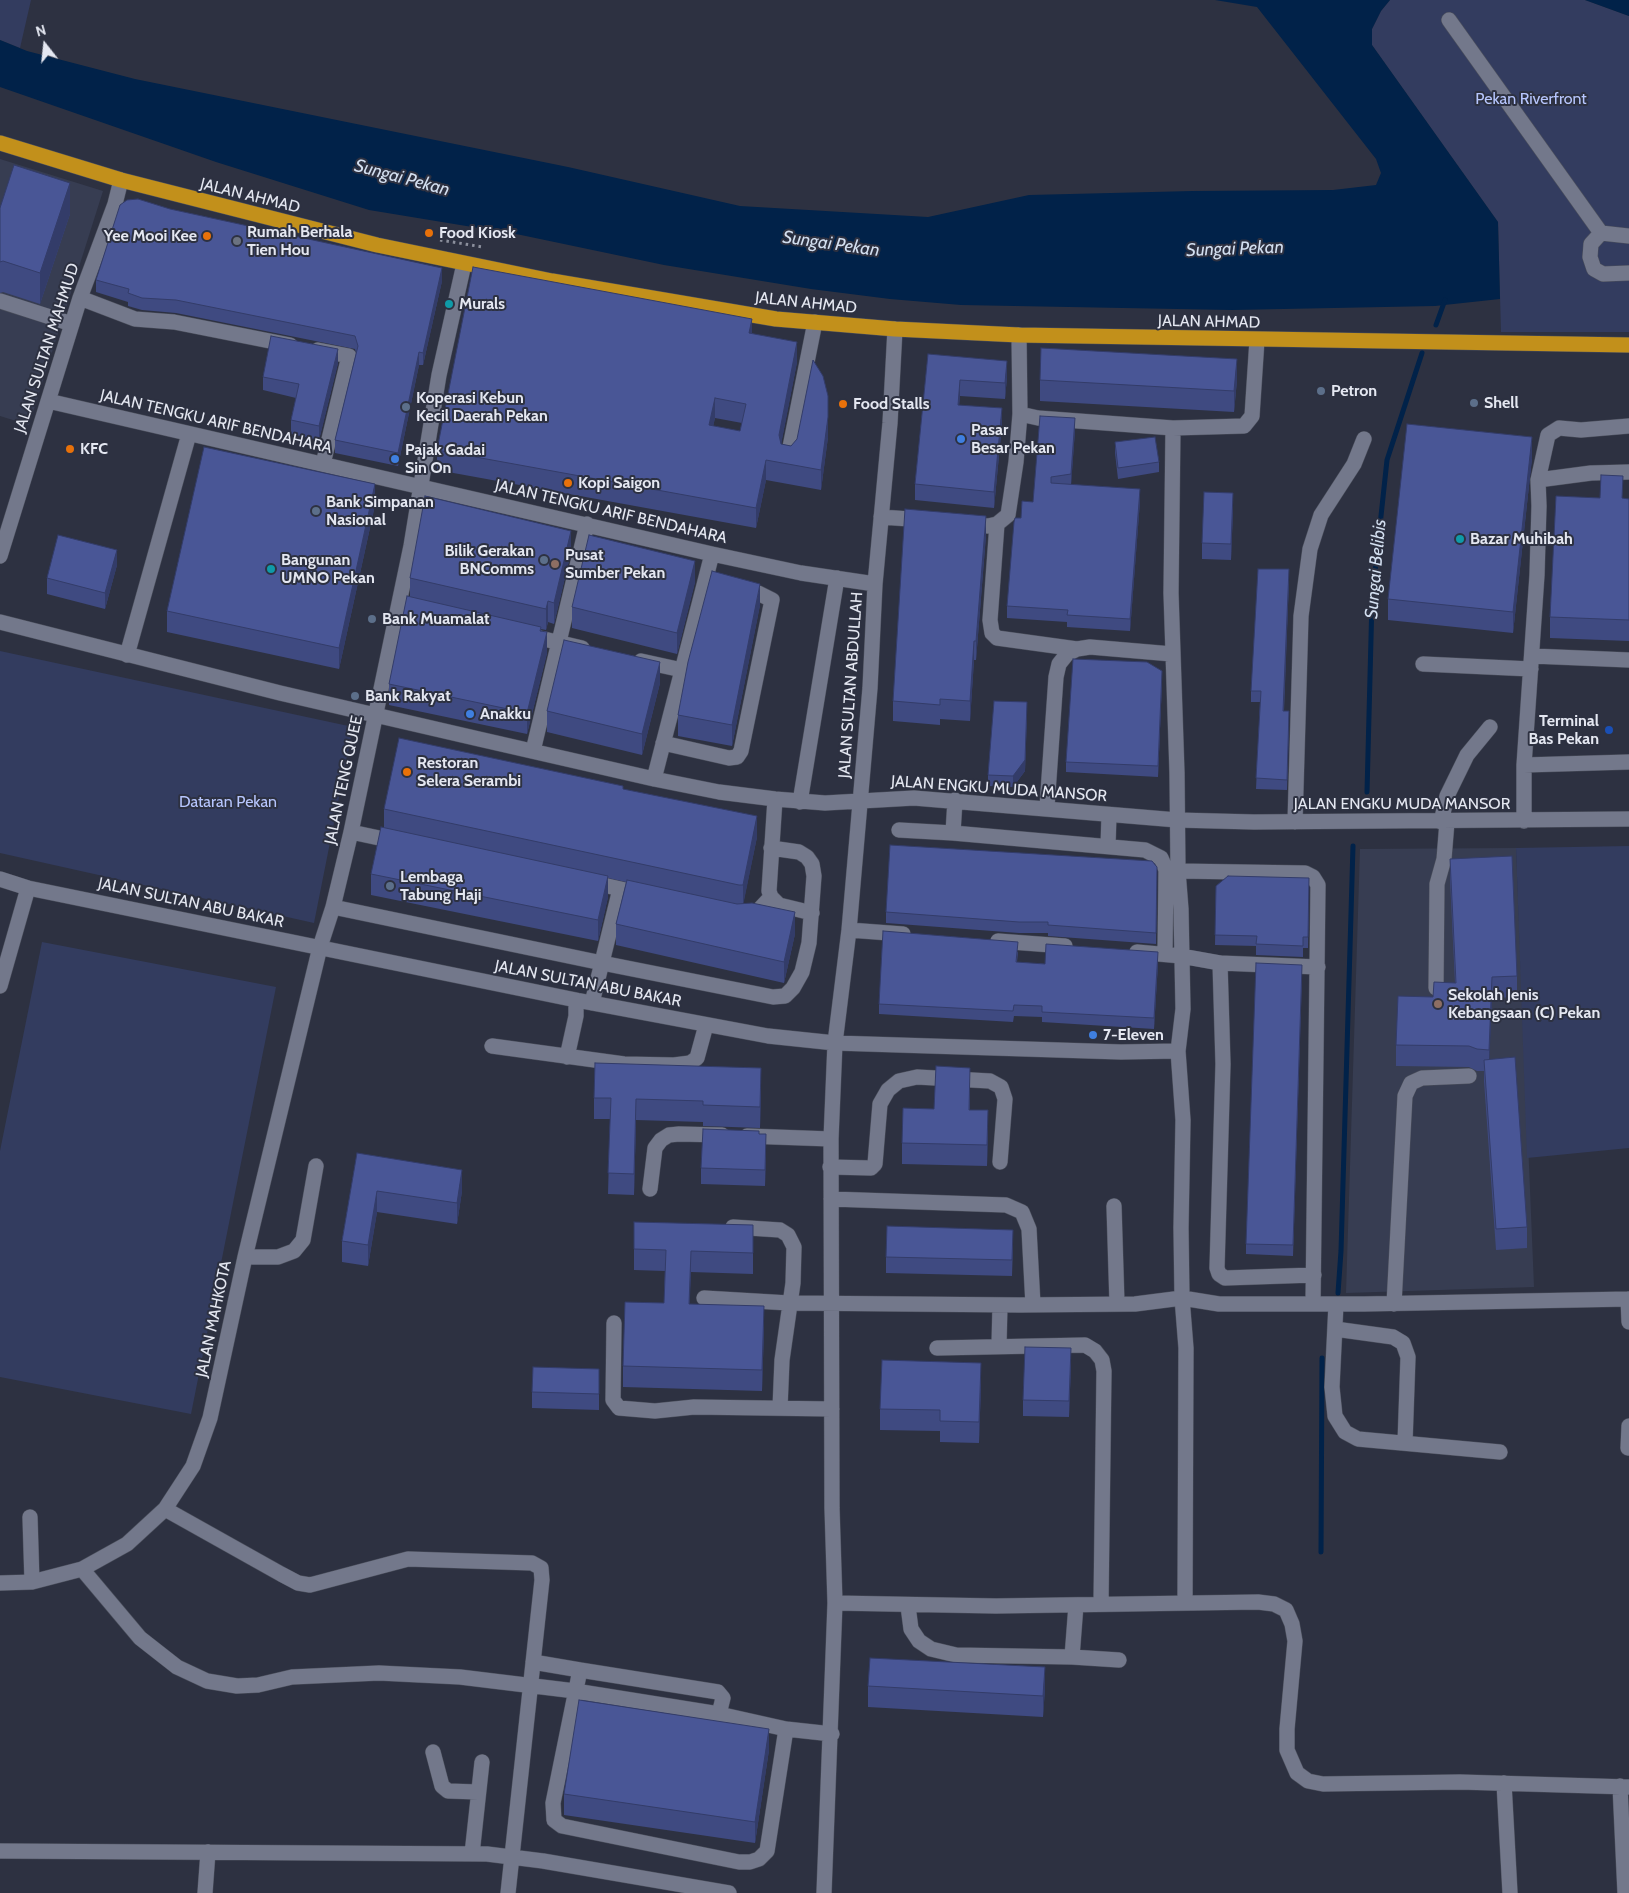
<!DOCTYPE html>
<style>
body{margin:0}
#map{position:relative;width:1629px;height:1893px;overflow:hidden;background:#2d3141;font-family:Cabin,sans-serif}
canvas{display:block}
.north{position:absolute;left:20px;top:20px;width:50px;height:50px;-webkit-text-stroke:4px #2d3141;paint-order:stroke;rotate:344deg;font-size:14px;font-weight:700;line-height:20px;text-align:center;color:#e4e7f1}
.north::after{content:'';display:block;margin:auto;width:18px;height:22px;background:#e4e7f1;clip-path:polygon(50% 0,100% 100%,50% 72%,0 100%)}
</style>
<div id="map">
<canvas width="1629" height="1893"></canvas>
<div class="north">N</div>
</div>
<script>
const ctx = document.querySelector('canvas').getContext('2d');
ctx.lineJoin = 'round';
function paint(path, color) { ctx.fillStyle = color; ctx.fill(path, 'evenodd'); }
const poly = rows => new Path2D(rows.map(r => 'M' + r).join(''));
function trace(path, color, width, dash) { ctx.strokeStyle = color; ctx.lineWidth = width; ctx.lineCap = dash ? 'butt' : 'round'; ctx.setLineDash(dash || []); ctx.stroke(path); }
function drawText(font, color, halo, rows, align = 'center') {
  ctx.font = font + ' Cabin,sans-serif'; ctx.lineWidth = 4; ctx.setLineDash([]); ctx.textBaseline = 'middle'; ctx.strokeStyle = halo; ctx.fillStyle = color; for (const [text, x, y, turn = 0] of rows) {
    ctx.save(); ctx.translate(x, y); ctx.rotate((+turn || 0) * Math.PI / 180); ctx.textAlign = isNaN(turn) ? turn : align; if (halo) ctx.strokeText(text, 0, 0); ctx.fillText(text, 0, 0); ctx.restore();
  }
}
paint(poly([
 [0,159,103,191,29,425,0,416],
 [1516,848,1534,1287,1346,1293,1360,849]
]), '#373d52');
paint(poly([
 [0,0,31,0,20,48,0,40],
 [1390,0,1585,0,1629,16,1629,332,1501,332,1498,222,1372,45,1372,29,1381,11],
 [0,651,353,727,314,923,0,853],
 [1629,846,1629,1148,1527,1158,1516,848],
 [42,942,276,987,191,1414,0,1377,0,1151]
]), '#333c5f');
paint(poly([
 [1215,0,1390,0,1381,11,1372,29,1372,45,1498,222,1500,299,1435,306,1232,310,961,305,890,299,811,289,664,265,521,235,369,210,216,162,0,87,0,40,27,51,135,79,568,167,740,206,928,217,1029,195,1193,191,1333,190,1376,185,1381,173,1376,159,1257,7],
 [1585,0,1629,0,1629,16]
]), '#012249');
trace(poly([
 [1436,325,1445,300],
 [1367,792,1372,600,1387,460,1422,353],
 [1338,1293,1341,1251,1353,846],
 [1321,1552,1322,1358]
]), '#012249', 5);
const minor = poly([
 [1449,20,1601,233,1629,236],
 [1601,233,1591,244,1590,257,1594,269,1603,274,1629,273],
 [80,298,135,319,174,322,290,345],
 [0,301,72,324],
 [318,350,349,356,323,464],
 [48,401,712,554,801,573,875,584],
 [1020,414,1038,418,1173,428,1244,426,1252,416,1257,340],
 [1173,428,1171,593,1177,773,1178,871,1181,909,1183,1009,1178,1051,1183,1120,1181,1228,1182,1298,1186,1348,1185,1603],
 [788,457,815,322],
 [1538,480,1591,473,1629,472],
 [881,517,924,520],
 [965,524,988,526,997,524,1008,515,1016,462,1020,414,1019,335],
 [997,524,990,620,992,633,997,638,1077,649],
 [0,556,80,298,115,204,121,180],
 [0,622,280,693,479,739,654,779,719,792,775,799,825,803,914,798,1177,820,1254,822,1629,819],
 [527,635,582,648],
 [127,655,189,434],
 [1532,656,1629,660],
 [641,661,682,670],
 [1423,664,1531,669],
 [663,743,729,758,737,757,741,751,772,600,758,593,705,581],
 [533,751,587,524],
 [1524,765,1629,762],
 [654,779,712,554],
 [775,799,769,891,771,897,779,905,812,913],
 [800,802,837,578],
 [1047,807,1056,677,1059,664,1067,654,1077,649,1090,647,1172,654],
 [1524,821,1524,765,1537,575,1539,506,1538,480,1548,435,1559,428,1581,430,1629,426],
 [1295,822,1301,616,1310,549,1321,515,1354,464,1364,439],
 [1441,822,1447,796,1467,755,1490,727],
 [899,830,953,833,1145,850,1161,858,1166,870,1165,954],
 [351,832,398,842],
 [953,833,955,800],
 [1108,846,1109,815],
 [1178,871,1305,873,1313,877,1318,885,1313,1304],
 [0,879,28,888,576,1000,768,1036,835,1043,1121,1052,1178,1051],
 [590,882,643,894],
 [333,907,602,963,773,997,785,996,793,988,802,972,809,943,814,876,812,864,807,857,799,852,771,848],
 [748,916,755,914,771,897],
 [849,930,903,934],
 [998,941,1065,946],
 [1137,952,1181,956,1220,963,1223,1064,1217,1268,1219,1274,1225,1278,1314,1275],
 [1220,963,1318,967],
 [0,986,28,888],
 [1436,988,1437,884,1444,859,1447,822],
 [592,1003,620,889],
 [492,1046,624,1064,674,1065,690,1063,697,1058,706,1025],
 [567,1057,576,1016,576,1000],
 [747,1136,831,1139],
 [830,1167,871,1168,875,1164,880,1104,888,1090,899,1081,917,1077,990,1081,1001,1087,1005,1099,1000,1162],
 [650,1189,655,1148,661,1140,669,1135,679,1134,722,1135],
 [831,1199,1006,1205,1022,1212,1029,1229,1033,1305],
 [1114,1206,1117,1304],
 [733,1227,780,1230,788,1235,794,1247,793,1283,782,1360,780,1408],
 [245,1257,278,1257,294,1251,303,1240,316,1166],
 [704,1298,789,1303,1020,1305,1135,1304,1182,1298,1219,1304,1364,1304,1629,1299],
 [1628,1299,1629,1322],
 [1336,1304,1332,1387,1335,1416,1345,1432,1358,1439,1500,1452],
 [1394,1304,1405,1096,1411,1083,1422,1078,1469,1076],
 [614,1323,613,1400,619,1408,655,1411,694,1407,832,1409],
 [1335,1329,1393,1337,1403,1343,1408,1357,1405,1443],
 [999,1345,1000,1305],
 [937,1348,1085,1345,1095,1351,1102,1360,1104,1371,1101,1604],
 [1628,1448,1629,1426],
 [165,1509,281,1574,298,1583,310,1585,408,1559,532,1563,541,1568,542,1580,508,1893],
 [30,1517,32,1582],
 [82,1569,140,1638,177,1667,207,1681,237,1686,258,1685,292,1677,379,1673,460,1677,575,1691,719,1714,786,1729,832,1734],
 [0,1583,32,1582,82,1569,127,1544,165,1509,193,1466,210,1418,245,1257,320,947,333,907,351,832,411,546,439,375,464,264],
 [835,1603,996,1606,1258,1602,1274,1604,1286,1610,1292,1624,1295,1641,1287,1729,1287,1750,1297,1773,1308,1781,1323,1784,1460,1782,1629,1787],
 [908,1606,911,1629,919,1641,931,1649,956,1655,1072,1657,1119,1660],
 [1072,1657,1076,1605],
 [533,1662,580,1670],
 [719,1714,723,1698,718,1692,580,1670,553,1803,554,1820,562,1826,739,1862,750,1862,759,1859,767,1851,786,1729],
 [433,1752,442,1786,448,1791,478,1792],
 [1504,1783,1510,1893],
 [1620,1786,1625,1893],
 [0,1851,487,1854,543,1861,729,1893],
 [472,1854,482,1762],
 [205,1893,208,1852],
 [824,1893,835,1603,832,1508,831,1139,835,1043,849,930,870,688,875,584,890,423,895,329]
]);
const highway = poly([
 [0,143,121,180,377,245,552,281,776,319,895,329,1019,335,1629,345]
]);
trace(minor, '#4b4f5c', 16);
trace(highway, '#4b4f5c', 16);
trace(poly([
 [440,240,483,247]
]), '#8b8f9c', 3, [2.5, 4]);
trace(minor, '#73788b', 15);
trace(highway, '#c2901b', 15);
paint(poly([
 [0,208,70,214,40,304,3,292,0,293],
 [170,209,442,281,423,365,419,365,398,466,335,453,335,440,356,353,355,349,176,313,142,310,128,306,128,302,96,292,96,280],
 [752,333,797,362,781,444,791,446,828,437,821,490,766,480,756,528,437,470,437,450],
 [715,418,742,423,740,431,713,426],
 [928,354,1007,377,1005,399,960,396,959,405,1002,424,994,508,915,500,915,484],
 [338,363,319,440,291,434,291,420,296,398,263,390,263,377],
 [1040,380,1237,380,1234,412,1040,401],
 [1075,430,1071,484,1140,501,1130,631,1067,627,1067,622,1007,618,1007,606,1033,502],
 [1115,442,1159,462,1159,472,1118,479,1115,453],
 [1532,458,1513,633,1388,620,1388,599],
 [1623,499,1629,499,1629,641,1550,638,1550,617],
 [375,505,339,669,167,632,167,611],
 [1233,509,1231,560,1202,559,1202,543],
 [986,535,976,660,974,660,970,721,940,719,940,725,893,721,893,701],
 [571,552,554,624,548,622,546,630,541,629,547,653,527,734,389,705,389,684,410,597,410,578],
 [117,565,105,609,47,594,47,578],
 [1289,580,1284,711,1289,722,1287,790,1256,789,1260,702,1251,702,1251,691],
 [695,582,677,654,572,628,572,607],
 [760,605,732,746,678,736,678,715],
 [1162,681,1158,777,1066,772,1066,762],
 [660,683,642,755,547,732,547,711],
 [1027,713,1025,771,1013,787,988,786,988,775],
 [623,789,757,837,743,904,795,934,784,983,616,945,616,924,626,882,608,878,608,897,598,941,371,895,371,874,384,828,384,809],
 [1450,859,1517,976,1517,997,1492,998,1489,1059,1527,1227,1527,1248,1496,1250,1484,1081,1484,1071,1477,1071,1469,1067,1396,1066,1396,1045,1433,997,1455,983,1450,880],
 [1157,867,1156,944,1048,936,1048,933,1019,933,886,923,886,912],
 [1309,878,1308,948,1303,948,1303,957,1256,955,1256,946,1215,945,1216,886],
 [1018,952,1017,962,1045,964,1158,963,1154,1029,1042,1022,1042,1017,1014,1016,1013,1022,879,1014,879,1004],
 [1302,976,1293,1256,1246,1254,1246,1244],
 [761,1089,760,1128,703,1126,703,1122,636,1120,634,1195,608,1194,610,1119,594,1119,594,1098],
 [970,1089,970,1110,988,1131,987,1166,902,1164,902,1143,934,1109],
 [759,1134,766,1150,765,1186,701,1184,701,1168],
 [357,1153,462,1191,457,1224,377,1212,368,1266,342,1262,342,1241],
 [1013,1245,1012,1276,886,1273,886,1257],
 [753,1246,753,1274,691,1272,689,1304,764,1327,762,1391,623,1387,623,1366,664,1303,665,1271,634,1270,634,1249],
 [1071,1364,1069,1417,1023,1416,1023,1400],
 [981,1384,979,1443,940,1442,940,1431,880,1430,880,1409],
 [599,1385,599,1410,532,1408,532,1392],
 [868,1686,1045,1688,1043,1717,868,1707],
 [769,1750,755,1843,564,1815,564,1794]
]), '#3f4a81');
paint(poly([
 [70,183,70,214,40,304,40,273],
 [442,268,442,281,423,365,423,353],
 [752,319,752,339,749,333],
 [797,342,797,362,779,455,779,435],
 [338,349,338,363,319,440,319,426],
 [419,352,419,365,398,466,398,453],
 [1237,359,1237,380,1234,412,1234,391],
 [1007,361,1007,377,1005,399,1005,383],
 [960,380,960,396,958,421,958,405],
 [715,398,715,418,709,445,709,425],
 [1002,408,1002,424,994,508,994,492],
 [828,417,828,437,821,490,821,470],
 [1075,418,1075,430,1071,486,1071,474],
 [1532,437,1532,458,1513,633,1513,612],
 [766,460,766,480,756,528,756,508],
 [375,484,375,505,339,669,339,648],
 [1140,489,1140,501,1130,631,1130,619],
 [1233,493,1233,509,1231,560,1231,544],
 [986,516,986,535,976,660,976,641],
 [571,531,571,552,554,624,554,603],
 [117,550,117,565,105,609,105,593],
 [695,561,695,582,677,654,677,633],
 [1289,569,1289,580,1283,722,1283,711],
 [760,584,760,605,732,746,732,725],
 [548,601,548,622,546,630,546,609],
 [547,632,547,653,527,734,527,713],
 [974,641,974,660,970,721,970,701],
 [660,662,660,683,642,755,642,734],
 [1162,671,1162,681,1158,777,1158,766],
 [1027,702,1025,771,1013,787,1013,776],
 [757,816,757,837,743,906,743,885],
 [608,876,608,897,598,941,598,920],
 [795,912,795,934,784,983,784,962],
 [1158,952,1158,963,1154,1029,1154,1018],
 [1492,977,1492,998,1489,1071,1489,1050],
 [761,1068,761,1089,760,1128,760,1107],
 [970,1068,970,1089,969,1131,969,1110],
 [636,1099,636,1120,634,1195,634,1174],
 [988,1110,988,1131,987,1166,987,1145],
 [766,1134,766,1150,765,1186,765,1170],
 [462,1170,462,1191,457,1224,457,1203],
 [377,1191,377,1212,368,1266,368,1245],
 [691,1251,691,1272,689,1325,689,1304],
 [764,1306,764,1327,762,1391,762,1370],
 [1071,1348,1071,1364,1069,1417,1069,1401],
 [981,1363,981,1384,979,1443,979,1422],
 [1045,1667,1045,1688,1043,1717,1043,1696],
 [769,1729,769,1750,755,1843,755,1822]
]), '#333c69');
const building = poly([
 [14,165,70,183,40,273,3,261,0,262,0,208,14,165],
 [138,199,170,209,442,268,423,353,419,352,398,453,335,440,358,346,355,336,176,300,142,298,128,293,129,289,96,280,120,205,127,200,138,199],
 [473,267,752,319,749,333,797,342,779,435,781,444,791,446,797,439,813,360,823,376,828,396,828,417,821,470,766,460,756,508,437,450,473,267],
 [715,398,746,404,740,431,709,425,715,398],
 [271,336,338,349,319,426,291,420,299,384,263,377,271,336],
 [1041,348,1237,359,1234,391,1040,380,1041,348],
 [928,354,1007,361,1005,383,960,380,958,405,1002,408,994,492,915,484,928,354],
 [1040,416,1075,418,1071,474,1051,477,1051,483,1140,489,1130,619,1067,615,1068,610,1007,606,1014,522,1015,518,1021,518,1022,501,1033,502,1040,416],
 [1407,424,1532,437,1513,612,1388,599,1407,424],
 [1155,437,1159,462,1118,468,1115,442,1155,437],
 [204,447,375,484,339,648,167,611,204,447],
 [1601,475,1623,476,1622,498,1629,499,1629,620,1550,617,1556,496,1600,498,1601,475],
 [1204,492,1233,493,1231,544,1202,543,1204,492],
 [425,496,571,531,554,603,548,601,546,609,410,578,425,496],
 [905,509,986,516,976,641,974,641,970,701,940,699,940,705,893,701,905,509],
 [58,535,117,550,105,593,47,578,58,535],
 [589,535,695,561,677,633,572,607,589,535],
 [1258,569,1289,569,1283,711,1289,711,1287,780,1256,778,1261,691,1251,691,1258,569],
 [712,571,760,584,732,725,678,715,688,662,712,571],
 [407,596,541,627,540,631,547,632,527,713,389,684,407,596],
 [564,640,660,662,642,734,547,711,564,640],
 [1073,659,1147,662,1162,671,1158,766,1066,762,1073,659],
 [994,701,1027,702,1025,760,1013,776,988,775,994,701],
 [399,738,623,786,623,789,757,816,743,885,739,885,384,809,399,738],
 [381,827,608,876,598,920,371,874,381,827],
 [890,845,1152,861,1157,867,1156,933,1048,925,1048,922,1019,922,886,912,890,845],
 [1512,856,1517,976,1492,977,1489,1050,1477,1049,1469,1046,1396,1045,1398,996,1433,997,1434,982,1456,983,1450,859,1512,856],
 [1228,876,1309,878,1308,937,1303,937,1303,946,1256,944,1257,936,1215,935,1216,886,1228,876],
 [627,880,737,904,752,903,795,912,784,962,616,924,627,880],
 [883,931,1018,942,1016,962,1045,964,1046,944,1158,952,1154,1018,1042,1012,1042,1006,1014,1005,1013,1011,879,1004,883,931],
 [1256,963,1302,965,1293,1245,1246,1244,1256,963],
 [1515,1057,1527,1227,1496,1229,1484,1060,1515,1057],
 [595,1063,761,1068,760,1107,703,1105,703,1101,636,1099,634,1174,608,1173,611,1098,594,1098,595,1063],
 [936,1066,970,1068,969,1110,988,1110,987,1145,902,1143,903,1108,934,1109,936,1066],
 [703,1129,759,1131,759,1134,766,1134,765,1170,701,1168,703,1129],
 [357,1153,462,1170,457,1203,377,1191,368,1245,342,1241,357,1153],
 [634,1222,753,1225,753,1253,691,1251,689,1304,764,1306,762,1370,623,1366,625,1302,664,1303,666,1250,634,1249,634,1222],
 [887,1226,1013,1230,1012,1260,886,1257,887,1226],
 [1025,1347,1071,1348,1069,1401,1023,1400,1025,1347],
 [882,1360,981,1363,979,1422,940,1421,940,1410,880,1409,882,1360],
 [533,1367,599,1369,599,1394,532,1392,533,1367],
 [870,1658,1045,1667,1043,1696,868,1686,870,1658],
 [579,1700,769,1729,755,1822,564,1794,579,1700]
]);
paint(building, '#495696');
trace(building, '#333c69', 1);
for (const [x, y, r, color] of [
 [429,233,5,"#e8710a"],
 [207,236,5,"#e8710a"],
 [237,241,5,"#6b7280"],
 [449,304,5,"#0f9aa8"],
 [1321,391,5,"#5c6f8a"],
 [1474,403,5,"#5c6f8a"],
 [843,404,5,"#e8710a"],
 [406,407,5,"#5c6f8a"],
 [961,439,5,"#3f7fe0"],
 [70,449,5,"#e8710a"],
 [395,459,5,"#3f7fe0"],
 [568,483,5,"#e8710a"],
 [316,511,5,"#5c6f8a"],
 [1460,539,5,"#0f9aa8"],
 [544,560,5,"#5c6f8a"],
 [555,564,5,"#8d6e63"],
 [271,569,5,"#0f9aa8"],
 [372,619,5,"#5c6f8a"],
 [355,696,5,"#5c6f8a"],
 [470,714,5,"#3f7fe0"],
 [1609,730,5,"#1a4fb4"],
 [407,772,5,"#e8710a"],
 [390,886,5,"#5c6f8a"],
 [1438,1004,5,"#8d6e63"],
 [1093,1035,5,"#3f7fe0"]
]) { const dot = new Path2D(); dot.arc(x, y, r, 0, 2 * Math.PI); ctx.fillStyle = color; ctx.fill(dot); trace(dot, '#2d3141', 2); }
drawText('16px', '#b7c6fe', '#2d3141', [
 ["Pekan Riverfront",1531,99],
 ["Dataran Pekan",228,802]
]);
drawText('16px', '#e4e7f1', '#2d3141', [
 ["JALAN AHMAD",250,196,14],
 ["JALAN AHMAD",806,303,6],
 ["JALAN AHMAD",1209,322,1],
 ["JALAN SULTAN MAHMUD",47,348,-72],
 ["JALAN TENGKU ARIF BENDAHARA",216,422,13],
 ["JALAN TENGKU ARIF BENDAHARA",611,512,13],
 ["JALAN SULTAN ABDULLAH",851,685,-86],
 ["JALAN TENG QUEE",344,780,-78],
 ["JALAN ENGKU MUDA MANSOR",999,789,4],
 ["JALAN ENGKU MUDA MANSOR",1402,804],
 ["JALAN SULTAN ABU BAKAR",191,903,12],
 ["JALAN SULTAN ABU BAKAR",588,984,11],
 ["JALAN MAHKOTA",214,1319,-78]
]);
drawText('bold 16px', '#e4e7f1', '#2d3141', [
 ["Rumah Berhala",247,232],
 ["Tien Hou",247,250],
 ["Food Kiosk",439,233],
 ["Yee Mooi Kee",197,236,"right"],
 ["Murals",459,304],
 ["Petron",1331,391],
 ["Koperasi Kebun",416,398],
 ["Kecil Daerah Pekan",416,416],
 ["Shell",1484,403],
 ["Food Stalls",853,404],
 ["Pasar",971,430],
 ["Besar Pekan",971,448],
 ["KFC",80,449],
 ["Pajak Gadai",405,450],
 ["Sin On",405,468],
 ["Kopi Saigon",578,483],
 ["Bank Simpanan",326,502],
 ["Nasional",326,520],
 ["Bazar Muhibah",1470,539],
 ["Bilik Gerakan",534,551,"right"],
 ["BNComms",534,569,"right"],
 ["Pusat",565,555],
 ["Sumber Pekan",565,573],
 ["Bangunan",281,560],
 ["UMNO Pekan",281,578],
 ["Bank Muamalat",382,619],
 ["Bank Rakyat",365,696],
 ["Anakku",480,714],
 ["Terminal",1599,721,"right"],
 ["Bas Pekan",1599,739,"right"],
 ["Restoran",417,763],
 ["Selera Serambi",417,781],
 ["Lembaga",400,877],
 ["Tabung Haji",400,895],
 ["Sekolah Jenis",1448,995],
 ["Kebangsaan (C) Pekan",1448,1013],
 ["7-Eleven",1103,1035]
], 'left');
drawText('italic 18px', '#d3dff0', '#2d3141', [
 ["Sungai Pekan",402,178,15],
 ["Sungai Pekan",831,244,8],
 ["Sungai Pekan",1235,249,-2],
 ["Sungai Belibis",1376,569,-85]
]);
</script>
